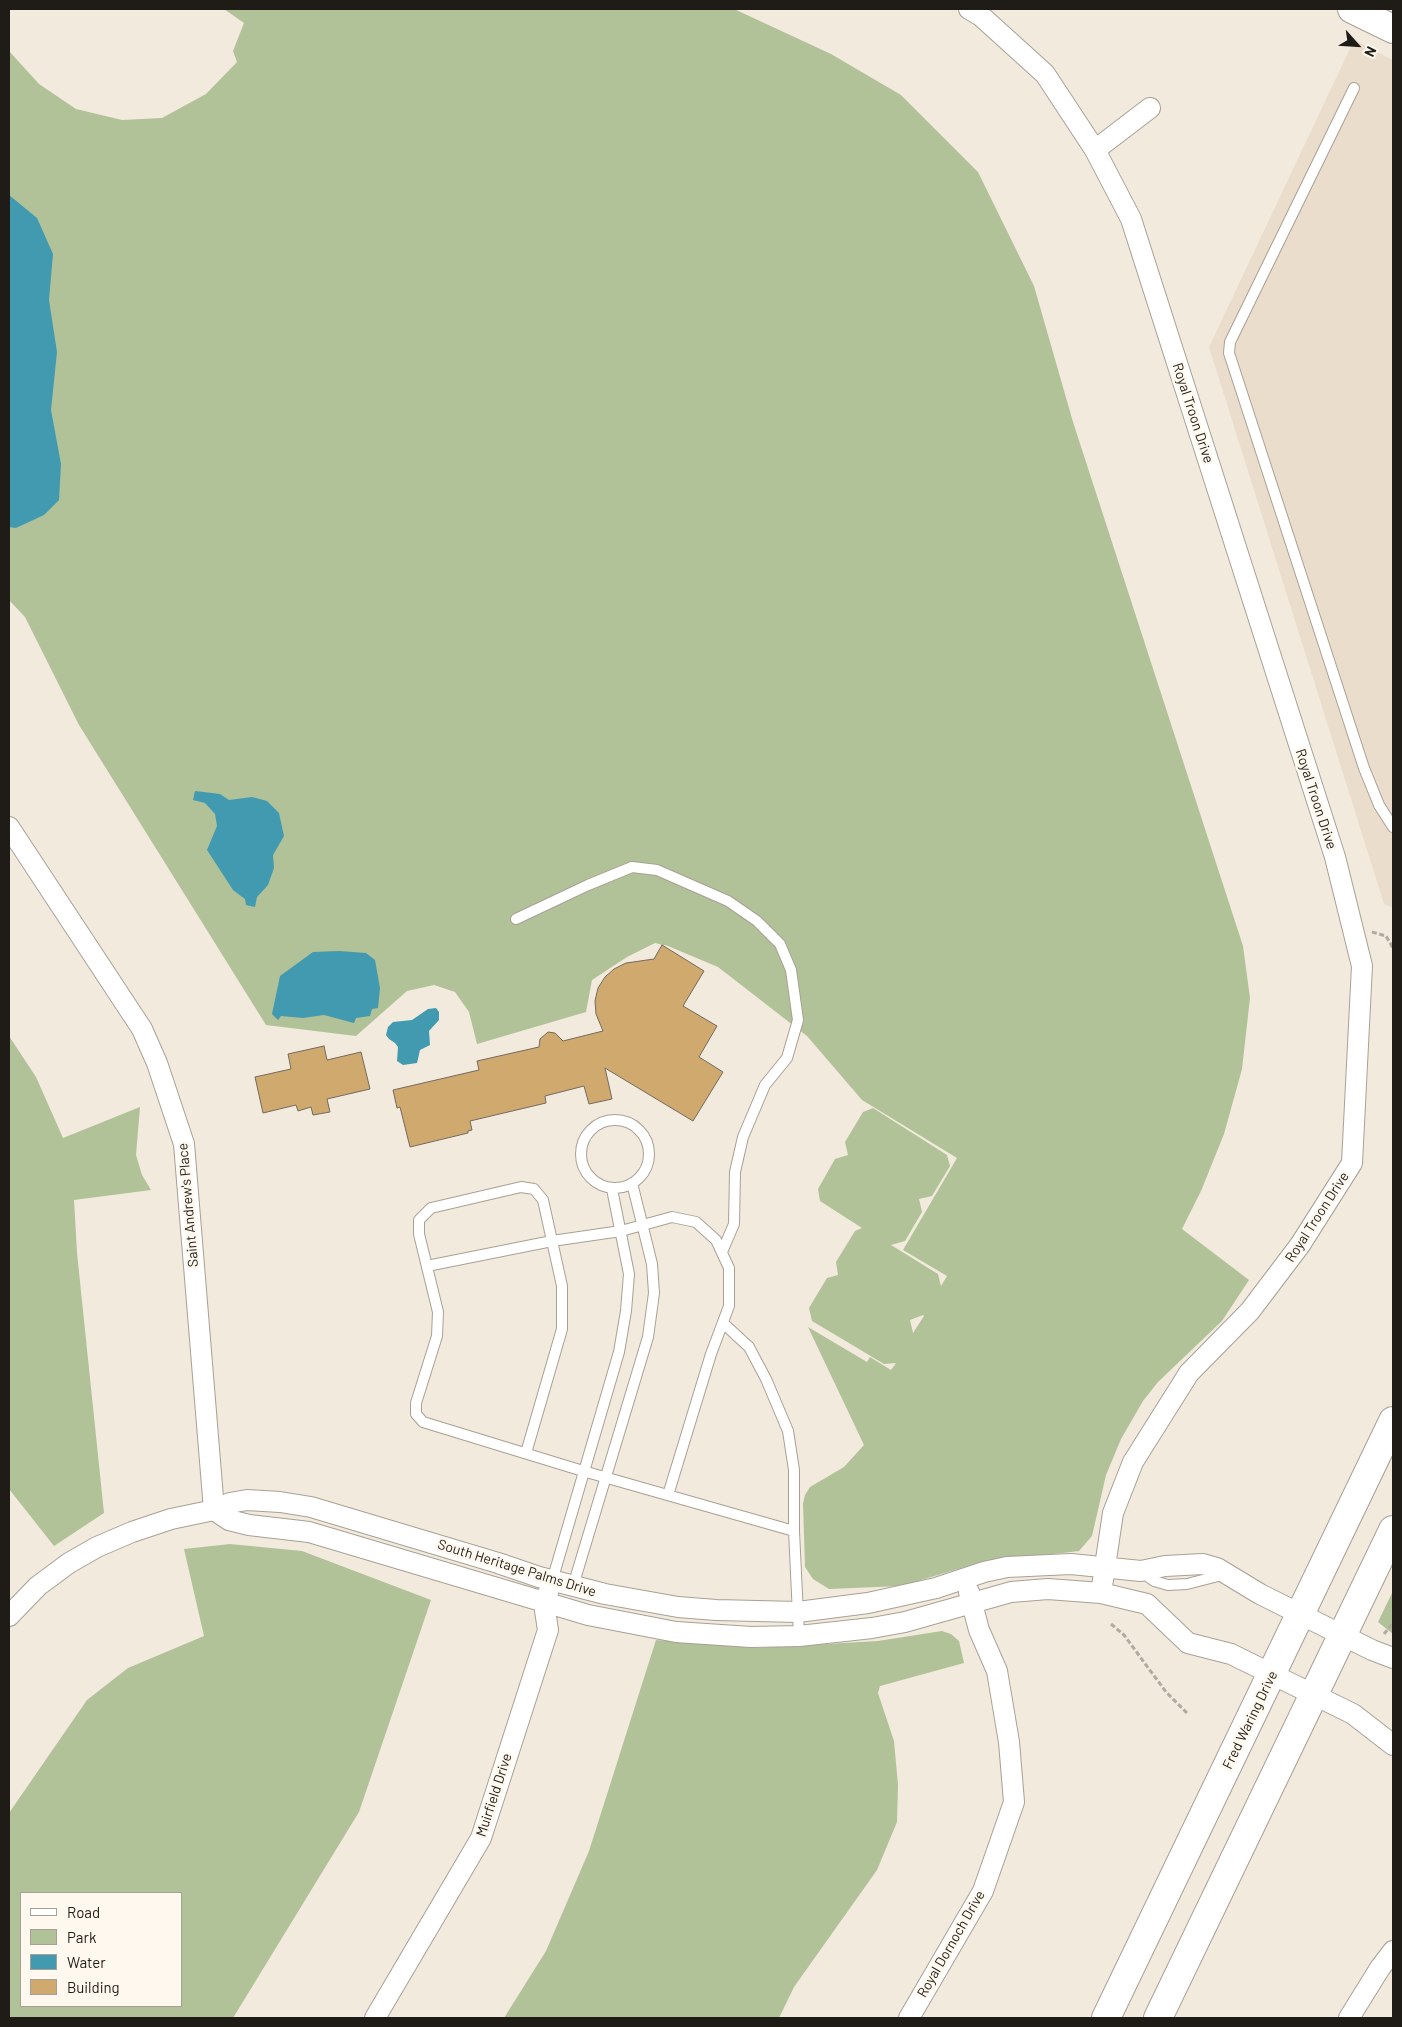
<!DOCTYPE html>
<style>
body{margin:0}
#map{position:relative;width:1402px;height:2027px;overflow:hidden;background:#f3eade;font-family:Barlow,sans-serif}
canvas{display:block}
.frame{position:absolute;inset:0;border:10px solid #1f1c18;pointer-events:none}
.legend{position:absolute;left:20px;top:1892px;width:162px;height:115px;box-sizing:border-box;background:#fff8ee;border:1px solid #a5a098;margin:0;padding:6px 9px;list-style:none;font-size:15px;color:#1f1c18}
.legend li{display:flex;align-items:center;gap:10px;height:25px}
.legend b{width:25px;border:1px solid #a5a098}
.north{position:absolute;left:1332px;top:20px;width:50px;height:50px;-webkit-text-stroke:4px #fff8ee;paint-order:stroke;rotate:116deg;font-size:14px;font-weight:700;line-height:20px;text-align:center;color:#1f1c18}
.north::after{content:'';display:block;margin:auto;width:18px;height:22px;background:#1f1c18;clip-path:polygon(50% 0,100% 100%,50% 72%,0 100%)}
</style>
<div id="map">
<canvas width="1402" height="2027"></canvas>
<div class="frame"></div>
<ul class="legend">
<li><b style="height:6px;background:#fff"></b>Road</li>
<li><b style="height:14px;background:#b1c198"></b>Park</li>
<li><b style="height:14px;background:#419aaf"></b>Water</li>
<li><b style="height:14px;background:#d0a96e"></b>Building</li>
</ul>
<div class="north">N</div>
</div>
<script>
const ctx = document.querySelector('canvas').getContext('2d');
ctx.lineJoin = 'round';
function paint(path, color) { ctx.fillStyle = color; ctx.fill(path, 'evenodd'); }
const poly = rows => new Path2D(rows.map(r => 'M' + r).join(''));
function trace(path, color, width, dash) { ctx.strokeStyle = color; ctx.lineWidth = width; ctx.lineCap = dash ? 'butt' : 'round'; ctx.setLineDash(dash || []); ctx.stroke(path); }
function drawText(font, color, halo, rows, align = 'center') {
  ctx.font = font + ' Barlow,sans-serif'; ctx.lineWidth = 5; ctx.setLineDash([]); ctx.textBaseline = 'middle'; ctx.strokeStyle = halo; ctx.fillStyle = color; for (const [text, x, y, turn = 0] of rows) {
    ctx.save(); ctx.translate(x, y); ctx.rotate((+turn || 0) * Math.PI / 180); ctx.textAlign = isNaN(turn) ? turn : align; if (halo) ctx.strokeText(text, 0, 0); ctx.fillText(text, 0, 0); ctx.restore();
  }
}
paint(poly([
 [1354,40,1393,60,1393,908,1384,904,1209,347]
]), '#ebddcb');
paint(poly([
 [224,9,734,9,831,54,901,95,978,172,1034,286,1073,422,1243,946,1250,998,1242,1069,1224,1134,1201,1191,1182,1229,1249,1280,1222,1321,1158,1382,1143,1401,1121,1439,1106,1475,1092,1536,1079,1551,978,1563,901,1586,829,1589,813,1579,805,1567,803,1504,805,1495,810,1487,844,1467,864,1445,808,1327,867,1362,870,1357,891,1370,896,1363,884,1364,812,1321,809,1308,827,1278,838,1275,836,1262,855,1231,862,1228,820,1201,818,1189,835,1159,848,1155,845,1142,863,1112,873,1108,947,1155,950,1166,932,1196,919,1199,922,1212,905,1241,891,1245,938,1274,941,1286,947,1276,903,1250,957,1158,862,1100,807,1036,718,967,668,946,655,943,627,957,592,980,586,1012,477,1044,469,1012,455,992,434,985,407,991,356,1036,266,1025,79,725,25,617,9,600,9,51,39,84,76,109,122,120,162,118,206,94,237,62,233,51,244,23],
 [923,1315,924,1316,913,1333,910,1320],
 [9,1036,36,1077,63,1138,140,1107,136,1155,142,1175,151,1190,74,1200,77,1253,104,1513,54,1546,9,1489],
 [230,1544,302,1551,431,1600,359,1812,233,2018,9,2018,9,1813,87,1700,128,1668,204,1636,184,1549],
 [21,1893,181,1893,181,2006,21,2006],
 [1393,1591,1393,1634,1378,1622],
 [942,1631,951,1634,959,1641,964,1663,880,1686,878,1693,894,1741,898,1785,897,1822,877,1870,794,1987,779,2018,504,2018,546,1951,589,1851,656,1640,756,1648,878,1641]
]), '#b1c198');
paint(poly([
 [9,195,37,218,53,254,49,300,57,352,51,410,61,464,59,500,44,515,16,528,9,527],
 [195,791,220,794,229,800,252,797,267,801,279,813,284,836,273,855,274,868,268,885,257,897,255,907,246,905,245,899,233,890,207,850,217,826,215,814,205,803,193,800],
 [339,951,366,953,375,960,380,988,378,1008,372,1009,370,1016,356,1018,354,1023,324,1015,303,1018,281,1016,278,1020,272,1014,280,976,313,952],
 [436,1008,439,1012,439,1020,429,1031,430,1045,420,1050,417,1063,403,1065,397,1061,398,1047,395,1043,389,1039,386,1035,388,1027,393,1022,412,1020,428,1009]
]), '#419aaf');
const building = poly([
 [662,945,704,971,683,1006,717,1026,699,1057,723,1072,693,1121,605,1068,612,1099,589,1104,584,1086,545,1096,546,1103,470,1121,472,1130,468,1131,468,1133,410,1147,400,1107,397,1108,393,1090,479,1070,477,1061,539,1047,540,1039,548,1032,555,1033,563,1041,603,1031,596,1014,595,1001,598,988,605,977,614,969,626,963,654,959,662,945],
 [324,1046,327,1060,361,1052,370,1089,327,1099,330,1112,313,1115,311,1107,298,1111,296,1105,263,1113,255,1077,291,1069,288,1054,324,1046]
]);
paint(building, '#d0a96e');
trace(building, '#716a5f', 1);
const lane = poly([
 [1354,88,1230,342,1229,353,1364,768,1379,805,1393,827],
 [516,919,588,885,632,867,657,870,728,901,757,921,780,944,791,970,798,1020,787,1058,765,1085,743,1137,735,1172,734,1224,722,1252],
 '581 1154a34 34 0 1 1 68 0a34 34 0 1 1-68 0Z',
 [427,1266,552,1241,621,1231,672,1217,696,1222,716,1240,729,1268,729,1306,711,1354,668,1495],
 [723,1323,749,1347,766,1379,788,1431,794,1470,794,1531],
 [526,1453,562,1329,562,1286,543,1200,534,1189,521,1187,431,1208,419,1220,419,1234,438,1312,437,1336,416,1403,416,1414,423,1422,583,1471,794,1531,799,1636],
 [1142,1572,1154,1581,1168,1585,1187,1584,1222,1575],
 [552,1581,619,1352,626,1311,629,1274,612,1189],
 [573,1586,648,1337,654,1293,652,1264,632,1183]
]);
const street = poly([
 [969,9,981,16,1045,74,1095,150,1131,219,1335,857,1362,966,1352,1163,1300,1245,1250,1311,1189,1373,1133,1462,1113,1513,1101,1593],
 [1095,150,1150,108],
 [9,827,142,1029,157,1063,184,1144,214,1510],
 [214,1510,229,1520,249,1525,309,1532,588,1615,676,1632,751,1637,799,1636,872,1628,905,1622,1011,1592,1048,1589,1101,1593,1147,1604,1188,1643,1231,1654,1353,1714,1393,1745],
 [9,1616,38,1586,69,1563,97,1547,132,1532,171,1519,214,1510,230,1503,247,1500,280,1502,311,1507,498,1563,539,1577,605,1594,678,1607,716,1610,798,1612,868,1603,936,1588,984,1572,1007,1567,1071,1564,1141,1571,1165,1566,1203,1564,1217,1568,1260,1594,1372,1650,1393,1658],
 [375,2018,481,1838,548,1630,544,1604,548,1593],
 [909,2018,983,1891,1014,1802,1009,1742,997,1671,979,1630,969,1592],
 [1349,2018,1380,1968,1393,1951]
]);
const secondary = poly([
 [1106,2018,1393,1421],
 [1158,2018,1393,1530]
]);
const primary = poly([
 [1352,9,1393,29]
]);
trace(lane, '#a9a095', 12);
trace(street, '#a9a095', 22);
trace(secondary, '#a9a095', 30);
trace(primary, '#a9a095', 30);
trace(poly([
 [1372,932,1386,936,1393,948],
 [1111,1624,1124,1635,1166,1692,1188,1714],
 [1384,1634,1393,1623]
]), '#b1aaa1', 3, [5, 2.5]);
trace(lane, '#fff', 10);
trace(street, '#fff', 20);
trace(secondary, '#fff', 28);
trace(primary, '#fff', 28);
drawText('14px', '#1f1c18', '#fff8ee', [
 ["Royal Troon Drive",1193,413,72],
 ["Royal Troon Drive",1316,799,72],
 ["Saint Andrew's Place",188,1205,-95],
 ["Royal Troon Drive",1317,1217,-57],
 ["South Heritage Palms Drive",517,1568,17],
 ["Fred Waring Drive",1250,1720,-64],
 ["Muirfield Drive",494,1795,-72],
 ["Royal Dornoch Drive",951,1944,-60]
]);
</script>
